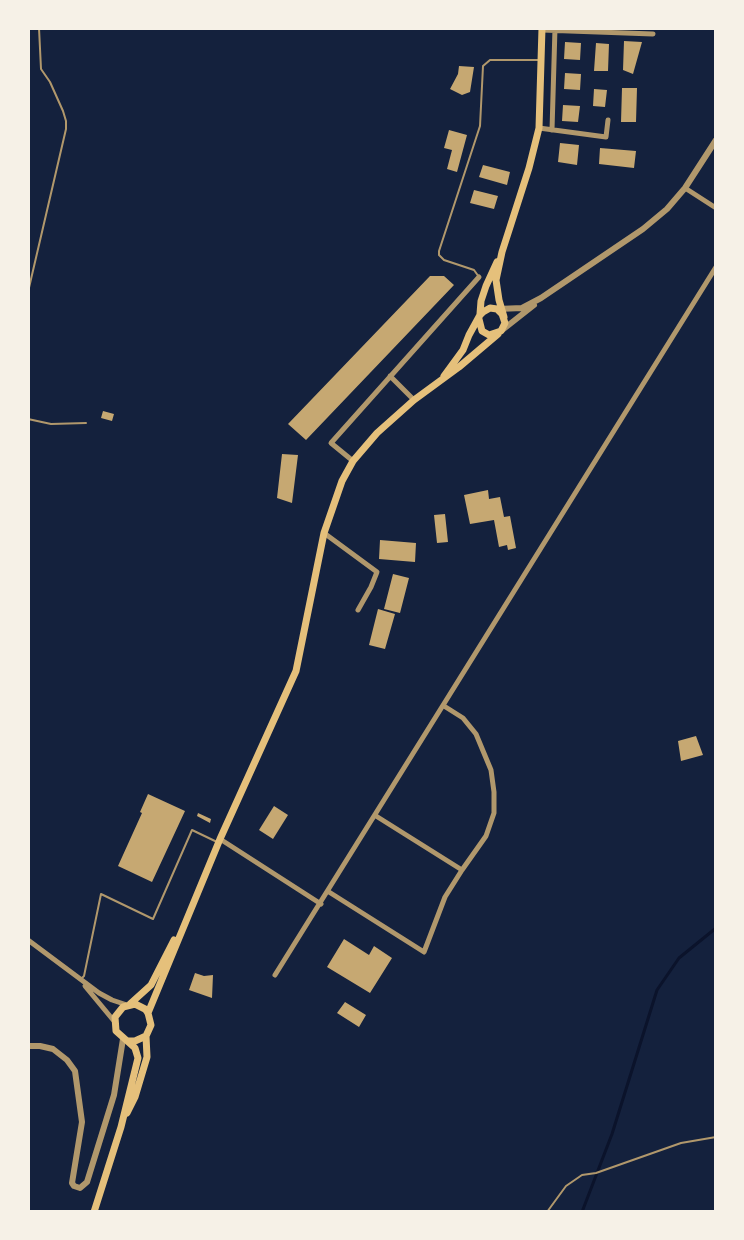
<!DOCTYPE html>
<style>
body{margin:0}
#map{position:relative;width:744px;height:1240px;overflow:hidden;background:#14213d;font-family:Jost,sans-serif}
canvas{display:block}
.frame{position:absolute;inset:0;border:30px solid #f6f1e7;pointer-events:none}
</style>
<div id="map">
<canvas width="744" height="1240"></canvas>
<div class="frame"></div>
</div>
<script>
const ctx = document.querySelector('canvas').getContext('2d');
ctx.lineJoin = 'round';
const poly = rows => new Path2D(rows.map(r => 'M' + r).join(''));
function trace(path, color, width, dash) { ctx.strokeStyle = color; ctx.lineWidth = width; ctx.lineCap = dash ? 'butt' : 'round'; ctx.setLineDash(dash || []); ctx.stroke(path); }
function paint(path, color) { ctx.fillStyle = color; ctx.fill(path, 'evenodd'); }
trace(poly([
 [582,1212,612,1134,657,990,679,958,716,928]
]), '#0b132b', 3);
paint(poly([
 [624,41,642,42,633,74,623,70],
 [565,42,581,43,580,60,564,59],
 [596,43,609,44,608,71,594,71],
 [459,66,474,67,470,92,462,95,450,89,458,74],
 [565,73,581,74,580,90,564,89],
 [622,88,637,88,636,122,621,122],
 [594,89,607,90,605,107,593,106],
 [563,105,580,106,578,122,562,121],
 [449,130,467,135,457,172,447,169,452,150,444,148],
 [560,143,579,145,577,165,558,162],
 [600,148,636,151,634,168,599,164],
 [483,165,510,172,507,185,479,177],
 [474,190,498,196,494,209,470,203],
 [430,276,444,276,454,285,306,440,288,424],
 [103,411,114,414,112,421,101,418],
 [282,454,298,455,292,503,277,498],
 [488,490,489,499,500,497,504,517,510,516,516,548,508,550,507,545,499,547,494,520,470,524,464,495],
 [445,514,448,542,437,543,434,515],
 [380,540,416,543,415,562,379,559],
 [393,574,409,578,400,613,384,609],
 [378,609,395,614,385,649,369,645],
 [696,736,703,755,681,761,678,741],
 [148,794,185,811,152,882,118,866,142,813,140,812],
 [274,806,288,815,273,839,259,830],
 [198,813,211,819,210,823,197,816],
 [344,939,369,955,374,946,392,958,370,993,327,967],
 [195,973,204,976,213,975,212,998,189,990],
 [345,1002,366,1015,359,1027,337,1013]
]), '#c6a872');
trace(poly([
 [479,277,474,270,444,260,439,255,439,251,480,126,483,66,490,60,538,60],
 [28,292,66,129,66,121,63,111,50,82,41,69,39,28],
 [28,419,51,424,86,423],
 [81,979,84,976,101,894,153,919,192,830,217,842],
 [547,1212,566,1186,582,1175,596,1173,681,1143,716,1137]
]), '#b1986c', 2);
trace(poly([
 [542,30,653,34],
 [539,128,606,137,608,120],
 [552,130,555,28],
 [685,188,716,208],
 [390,376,414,400],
 [353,461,331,443,479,277],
 [324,533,377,572,371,587,358,610],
 [376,816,462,870],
 [220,839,321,904],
 [329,892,424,952,445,897,462,870,486,836,494,813,494,792,491,770,476,734,463,718,444,706],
 [28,940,99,993,112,1000,127,1005],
 [275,975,716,267],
 [85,986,114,1021]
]), '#b1986c', 5);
trace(poly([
 [498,309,522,308,541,298,643,229,667,209,685,188,716,140],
 [501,331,534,305],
 [28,1046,40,1046,53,1049,67,1060,75,1071,82,1122,72,1183,74,1186,80,1188,87,1182,114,1095,123,1039]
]), '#b1986c', 6);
trace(poly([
 [480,314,481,301,486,286,497,262],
 [504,317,499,300,496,280,502,252,529,168,539,128,542,28],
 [444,376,463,350,469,335,480,315,483,312,490,308,497,309,502,314,505,323,501,331,489,335,482,331,479,319],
 [130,1004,151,985,174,940],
 [148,1013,220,839,296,671,324,533,342,481,353,461,377,433,414,400,459,367,498,334],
 [127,1113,135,1097,147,1057,146,1036],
 [94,1212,121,1127,138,1058,135,1048,116,1031,115,1017,123,1007,135,1004,145,1009,148,1013,151,1025,146,1036,135,1041,129,1041]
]), '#e5c07b', 7);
</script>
